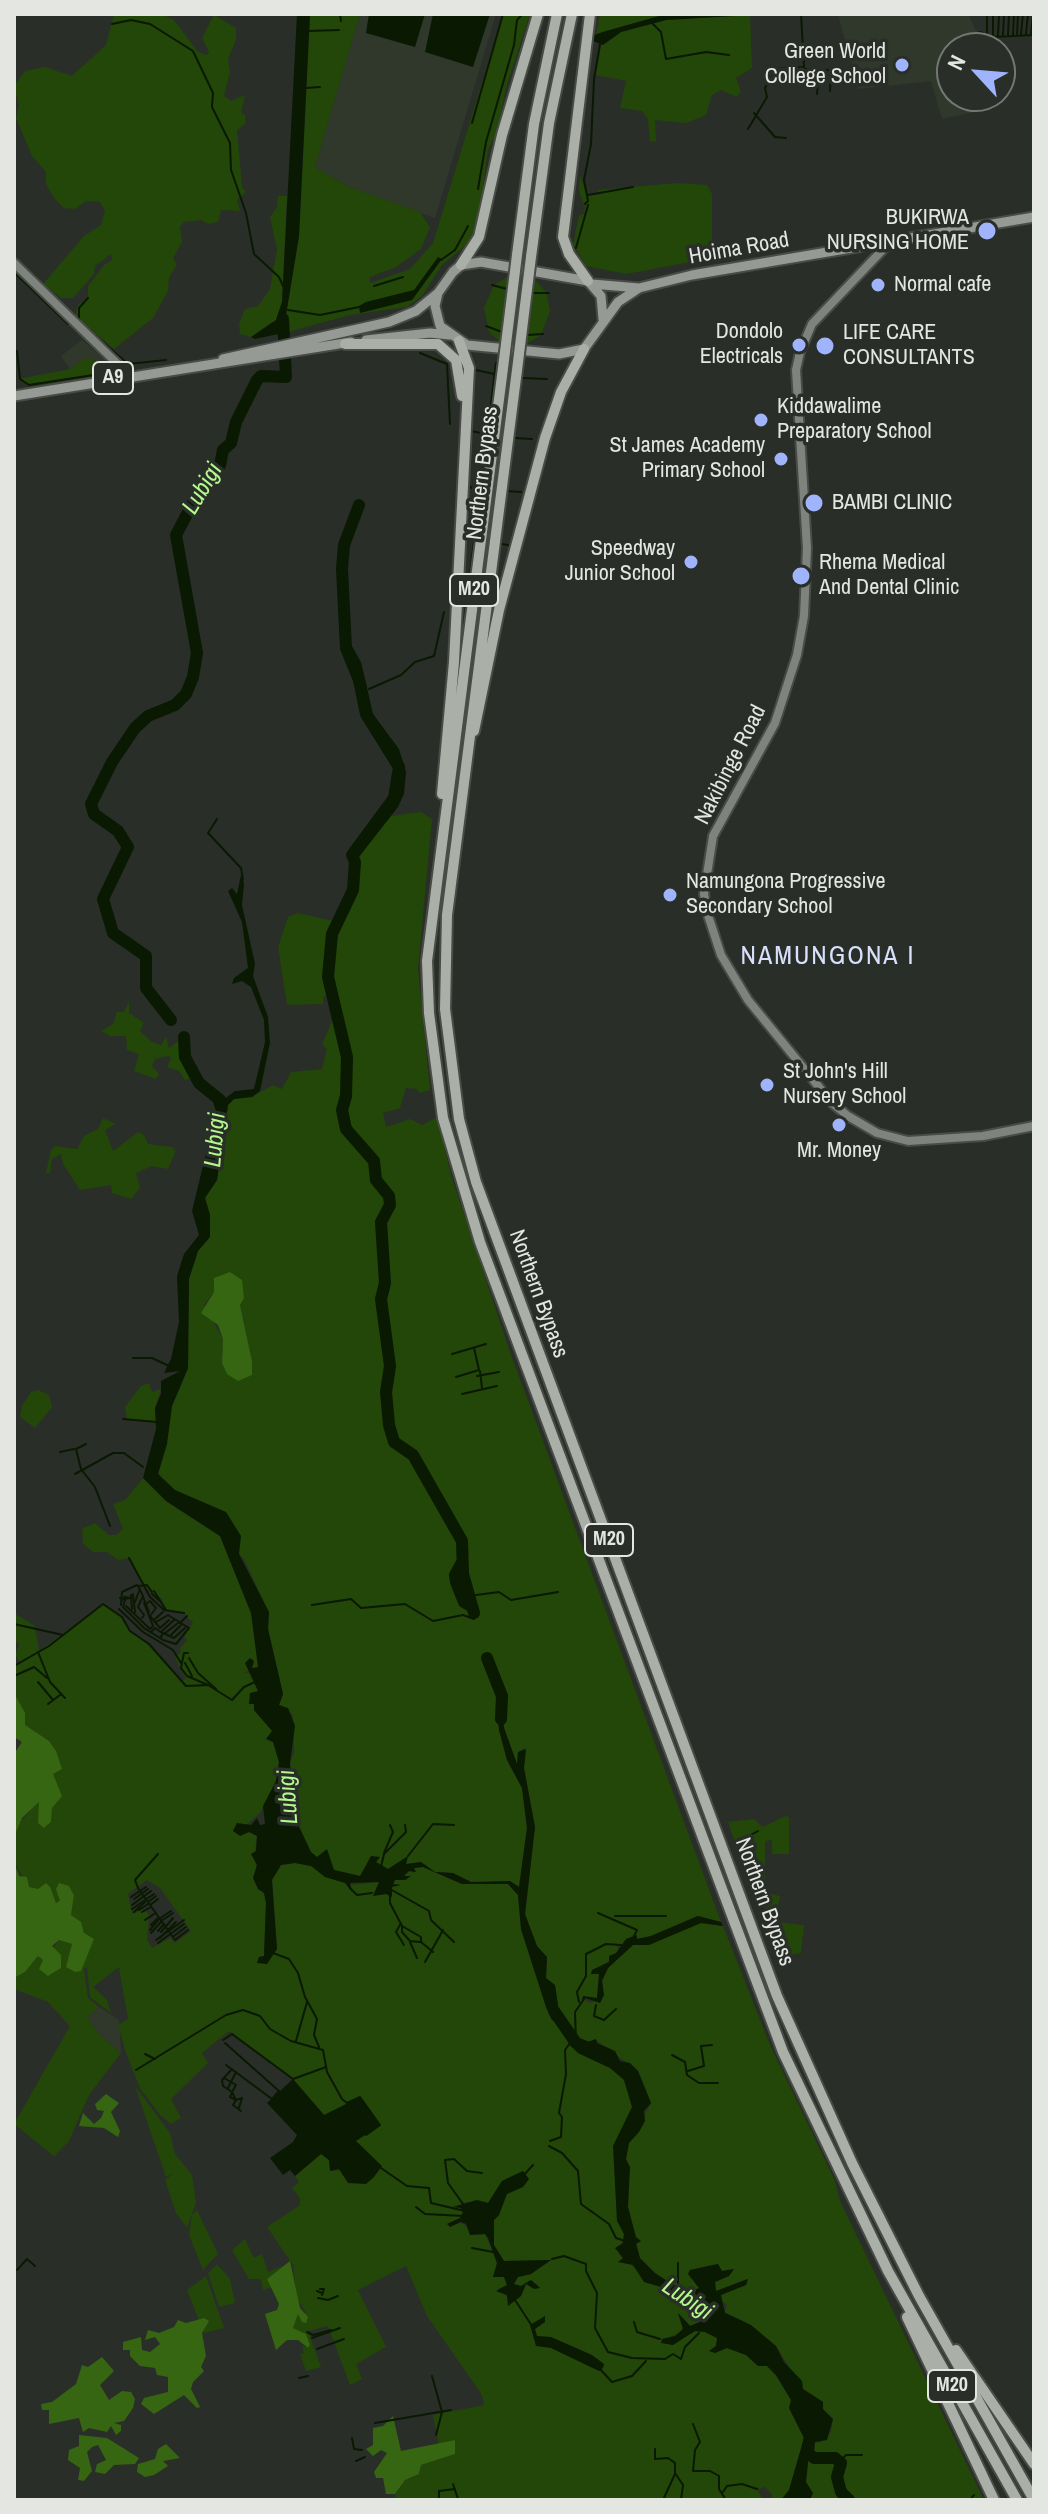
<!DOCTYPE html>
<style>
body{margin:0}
#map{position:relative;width:1048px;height:2514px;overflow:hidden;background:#2a2e28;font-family:"Archivo Narrow",sans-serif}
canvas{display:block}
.frame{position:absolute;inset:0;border:16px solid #e3e6e1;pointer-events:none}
.north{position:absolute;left:936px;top:32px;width:80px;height:80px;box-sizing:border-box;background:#2a2e28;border:2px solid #747872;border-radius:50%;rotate:296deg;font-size:22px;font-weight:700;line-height:32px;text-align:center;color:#e3e6e1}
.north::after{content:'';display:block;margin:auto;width:28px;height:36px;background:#a0b3fd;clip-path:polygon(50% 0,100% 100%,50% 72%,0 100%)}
</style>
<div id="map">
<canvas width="1048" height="2514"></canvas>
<div class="frame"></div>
<div class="north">N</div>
</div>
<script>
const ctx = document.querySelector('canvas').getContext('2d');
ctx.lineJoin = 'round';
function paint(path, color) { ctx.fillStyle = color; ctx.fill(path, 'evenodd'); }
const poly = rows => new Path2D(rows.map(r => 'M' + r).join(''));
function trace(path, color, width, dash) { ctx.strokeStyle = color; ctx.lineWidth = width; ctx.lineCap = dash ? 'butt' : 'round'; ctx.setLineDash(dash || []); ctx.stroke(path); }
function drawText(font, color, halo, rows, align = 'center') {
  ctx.font = font + ' "Archivo Narrow",sans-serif'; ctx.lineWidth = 7; ctx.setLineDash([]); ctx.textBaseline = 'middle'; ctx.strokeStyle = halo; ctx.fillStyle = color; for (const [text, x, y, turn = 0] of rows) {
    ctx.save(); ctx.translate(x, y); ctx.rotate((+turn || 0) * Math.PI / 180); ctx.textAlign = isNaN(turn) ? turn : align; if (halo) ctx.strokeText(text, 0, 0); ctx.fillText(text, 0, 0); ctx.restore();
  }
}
paint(poly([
 [360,14,496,14,435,218,347,186,315,167],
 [838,14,968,14,984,48,952,48,952,96,1000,96,1000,84,1007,98,975,112,942,119,931,81,858,89],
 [82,340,105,360,106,373,100,375,96,362,87,357,70,369,61,356],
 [99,2007,119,2020,121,2053,100,2035,87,2017]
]), '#30382c');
paint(poly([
 [114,14,161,14,174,20,198,52,207,55,209,52,202,38,214,15,236,28,236,40,228,59,230,72,224,96,231,101,245,95,241,112,245,115,245,124,237,130,242,187,246,192,237,200,240,211,221,210,218,222,208,224,201,220,184,222,180,227,182,242,173,258,177,265,169,277,168,291,153,318,114,349,75,316,78,305,88,298,88,286,104,265,112,260,111,254,95,266,94,274,73,298,61,298,43,284,84,236,101,225,105,211,100,202,86,201,75,209,64,208,54,198,46,184,46,172,32,156,16,118,19,105,14,86,25,71,45,67,72,76,106,45],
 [310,14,360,14,315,167,347,186,420,212,430,227,421,249,396,267,370,277,370,283,410,269,433,243,503,14,530,14,506,88,497,132,488,150,478,225,469,243,442,265,422,296,407,307,350,315,288,332,285,321,299,236],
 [600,14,696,14,663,15,596,35],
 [750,14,752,68,736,78,741,91,737,97,721,90,712,95,706,115,686,123,655,120,656,142,650,141,648,119,642,111,620,108,626,81,596,75,601,45,621,32,666,20],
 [580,176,587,195,597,195,598,190,677,183,707,185,712,194,712,258,626,274,586,266,573,244,579,215,584,214,585,207,579,192],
 [278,196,287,196,282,302,276,320,251,337,240,334,239,324,245,309,258,306,270,289,277,249,270,217,277,207],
 [509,276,503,321,500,342,489,332,484,308,494,285],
 [533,278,546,292,550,311,541,335,525,345],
 [87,357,96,362,100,375,29,386,18,379,70,369],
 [421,812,432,819,418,969,430,1090,419,1093,417,1089,406,1088,400,1108,383,1113,386,1127,410,1119,422,1125,437,1117,451,1175,510,1352,721,1922,697,1916,651,1936,637,1939,633,1935,623,1944,615,1944,619,1950,609,1961,596,1969,599,1973,597,1998,581,1998,591,2003,604,1995,602,1981,608,1968,633,1945,659,1940,700,1923,723,1926,770,2045,835,2181,840,2201,984,2500,810,2500,806,2482,810,2443,821,2442,831,2432,833,2419,823,2410,823,2402,803,2389,776,2346,743,2321,725,2312,727,2304,722,2302,721,2295,746,2285,747,2279,716,2291,715,2282,729,2276,734,2269,722,2271,717,2264,690,2270,689,2274,699,2288,698,2292,688,2293,655,2273,640,2258,628,2207,626,2159,629,2143,651,2103,638,2071,596,2040,573,2044,578,2053,610,2068,625,2080,632,2107,614,2154,617,2216,624,2234,619,2254,648,2280,676,2295,680,2303,693,2307,702,2321,691,2326,678,2313,683,2328,680,2334,670,2336,678,2340,695,2331,705,2332,717,2338,717,2344,710,2351,727,2348,746,2355,758,2366,767,2366,776,2376,791,2400,789,2408,804,2438,789,2490,781,2500,772,2500,772,2494,765,2487,757,2489,763,2500,396,2500,395,2494,405,2480,419,2474,421,2465,455,2454,455,2440,439,2445,433,2415,484,2405,482,2395,427,2316,406,2266,358,2290,386,2347,356,2364,362,2379,350,2385,328,2326,308,2331,321,2367,306,2371,300,2354,304,2353,302,2346,308,2348,302,2332,292,2328,298,2313,306,2313,297,2298,293,2265,267,2227,300,2205,300,2198,292,2188,299,2182,295,2176,321,2154,329,2160,330,2171,381,2166,355,2141,372,2132,324,2115,293,2079,229,2031,202,2053,208,2063,171,2099,181,2118,171,2124,160,2115,140,2088,126,2053,118,2025,128,2019,119,1967,93,1987,107,2000,111,2013,90,1997,87,1967,84,1969,88,1998,99,2007,87,2017,100,2035,121,2053,89,2095,69,2141,54,2156,14,2124,70,2026,48,2002,14,1989,14,1978,25,1972,38,1956,43,1960,59,1940,72,1944,72,1948,84,1933,71,1915,74,1895,69,1886,56,1889,61,1902,56,1903,52,1896,29,1887,14,1862,14,1837,19,1823,40,1800,38,1822,45,1828,51,1822,53,1774,35,1732,25,1725,14,1693,14,1666,20,1662,15,1655,19,1645,14,1639,14,1613,35,1626,39,1651,103,1604,122,1617,130,1631,149,1644,182,1681,186,1679,175,1657,181,1652,180,1648,187,1640,184,1636,193,1623,184,1613,166,1610,162,1599,141,1583,129,1558,118,1560,107,1552,93,1552,83,1544,82,1529,95,1523,109,1535,116,1535,123,1529,113,1504,125,1500,143,1478,166,1501,220,1536,251,1613,259,1654,258,1668,251,1668,250,1658,250,1668,245,1673,250,1673,257,1683,258,1692,249,1704,254,1703,254,1710,273,1731,279,1762,276,1781,260,1813,245,1826,257,1836,254,1857,266,1903,264,1957,257,1962,277,1949,272,1880,281,1865,295,1863,311,1866,350,1885,380,1882,373,1896,391,1892,395,1880,405,1880,408,1879,404,1875,409,1871,413,1873,414,1868,423,1867,462,1884,508,1884,518,1895,521,1929,546,2007,552,2020,561,2023,546,1978,547,1957,537,1947,525,1914,535,1827,524,1768,525,1748,518,1752,518,1766,504,1728,505,1711,497,1710,499,1730,507,1760,522,1788,527,1828,519,1887,513,1883,471,1882,453,1873,435,1872,421,1862,406,1865,406,1859,388,1869,371,1860,360,1876,334,1870,323,1854,316,1857,311,1852,294,1816,290,1763,294,1752,293,1716,288,1709,279,1705,283,1694,268,1629,269,1613,244,1559,175,1490,166,1484,156,1469,172,1406,188,1369,189,1279,198,1251,210,1237,210,1215,205,1198,217,1180,228,1105,234,1099,252,1097,273,1085,282,1089,291,1072,322,1069,327,1049,322,1044,335,1015,333,993,323,997,323,1004,287,1005,278,947,288,917,298,913,338,922,353,890,355,862,363,847,391,816],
 [214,1292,240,1304,252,1361,251,1375,222,1363,223,1339,204,1305],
 [147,1880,160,1888,191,1931,175,1943,170,1938,152,1948,147,1939,149,1915,144,1909,132,1914,128,1894],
 [523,2171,501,2202,499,2215,494,2220,494,2245,504,2261,551,2260,531,2274,518,2277,513,2284,521,2286,530,2280,539,2286,526,2284,521,2296,512,2301,498,2289,507,2285,504,2276,494,2277,497,2263,485,2234,477,2235,460,2222,447,2224,460,2218,463,2212,457,2206,466,2202,488,2203,502,2181],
 [129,1001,129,1013,144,1023,140,1031,152,1042,161,1045,166,1037,169,1048,181,1039,180,1050,185,1052,196,1077,185,1080,179,1071,167,1067,171,1058,168,1056,155,1059,152,1066,159,1074,156,1079,134,1071,139,1054,127,1050,126,1036,110,1036,101,1031,113,1024,117,1012,124,1012],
 [103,1118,116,1124,105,1130,113,1151,138,1132,144,1135,148,1144,172,1147,176,1151,168,1169,152,1166,136,1173,140,1188,131,1199,112,1193,111,1185,80,1190,63,1164,61,1154,52,1159,50,1173,46,1173,51,1150,55,1146,77,1149,84,1136,98,1129],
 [149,1383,152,1392,161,1389,155,1408,156,1422,127,1419,125,1407,141,1386],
 [38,1390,49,1395,52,1407,35,1428,20,1417,22,1406,31,1392],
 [785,1816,789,1817,789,1854,772,1854,772,1840,765,1841,765,1881,768,1893,780,1896,775,1922,804,1925,801,1953,779,1957,765,1921,764,1907,759,1907,753,1896,728,1822,754,1819,763,1827],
 [135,2086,170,2133,175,2154,192,2175,196,2203,187,2228,176,2213,165,2180,174,2173,166,2177],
 [197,2210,218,2254,203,2270,189,2235,192,2215],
 [245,2239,254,2258,262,2254,268,2272,284,2265,267,2279,273,2287,263,2290,261,2279,249,2279,232,2250],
 [217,2264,230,2279,235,2303,219,2307,208,2273],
 [206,2276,224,2328,204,2333,187,2290]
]), '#234609');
paint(poly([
 [230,1272,242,1280,244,1298,240,1305,252,1361,252,1375,238,1381,227,1374,222,1363,223,1339,218,1325,201,1313,214,1292,214,1278],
 [14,1693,25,1713,25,1725,49,1741,56,1751,62,1769,53,1774,62,1796,52,1808,51,1822,44,1828,38,1823,39,1802,22,1818,14,1837,14,1754,22,1742,14,1737],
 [14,1862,19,1876,27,1877,29,1887,38,1889,46,1883,50,1887,56,1903,60,1901,56,1889,59,1883,69,1886,74,1895,71,1915,81,1922,84,1933,94,1939,81,1971,75,1972,66,1967,72,1944,59,1940,52,1946,61,1955,61,1968,48,1976,39,1969,43,1960,38,1956,25,1972,14,1978],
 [106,2094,119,2103,111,2112,120,2131,118,2137,104,2128,79,2126,83,2113,94,2124,101,2118,104,2111,97,2110,95,2104],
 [290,2261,300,2308,308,2317,306,2323,302,2322,298,2314,293,2328,306,2334,310,2345,308,2348,298,2340,287,2340,276,2350,265,2314,277,2310,279,2304,267,2279],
 [204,2318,209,2321,202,2333,206,2356,201,2367,204,2371,193,2382,191,2389,200,2407,197,2408,184,2395,154,2414,141,2404,144,2398,168,2392,168,2377,157,2375,155,2368,140,2366,130,2356,130,2350,123,2350,123,2342,141,2337,142,2350,150,2352,160,2344,155,2337,145,2340,148,2330,159,2333,174,2327,178,2320,186,2323],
 [102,2357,114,2371,100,2385,109,2400,122,2391,131,2392,135,2399,133,2408,124,2421,114,2423,121,2425,121,2431,116,2435,111,2426,107,2432,89,2428,83,2432,79,2418,49,2424,49,2410,42,2410,41,2404,52,2402,76,2384,82,2365,88,2367],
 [393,2416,401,2451,455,2440,455,2454,421,2465,419,2474,405,2480,395,2494,386,2494,383,2478,376,2478,374,2472,387,2453,381,2450,373,2456,366,2449,373,2445,373,2428,383,2426],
 [79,2435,107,2438,139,2458,135,2464,114,2465,105,2474,95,2472,97,2464,106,2460,98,2445,92,2447,87,2452,92,2471,84,2481,78,2480,80,2468,68,2460,69,2450,79,2446],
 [166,2444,180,2458,163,2461,168,2466,154,2475,145,2477,137,2472,138,2464,155,2459,158,2449]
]), '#366611');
paint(poly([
 [297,14,310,14,299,236,285,321,288,332,255,339,251,337,276,320,282,302],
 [369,14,425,14,415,47,366,33],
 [433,14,490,14,473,67,425,52],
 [770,14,666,20,621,32,603,45,593,41,594,35,606,31,663,15],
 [438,257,442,259,412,300,360,313,359,306,366,302,414,290],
 [345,634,361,662,373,714,399,749,406,772,404,794,398,807,355,862,377,821,396,801,401,770,369,713],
 [241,875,244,884,242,905,255,964,253,976,268,1017,270,1043,260,1091,252,1097,234,1099,228,1105,217,1180,205,1198,210,1215,210,1237,198,1251,189,1279,188,1368,172,1406,167,1444,158,1474,175,1490,226,1512,241,1536,239,1554,269,1612,268,1629,283,1694,279,1705,288,1708,295,1726,290,1763,294,1816,311,1852,317,1857,327,1849,334,1870,360,1876,371,1856,380,1857,376,1862,388,1869,408,1856,406,1864,421,1862,435,1872,453,1873,471,1882,510,1881,519,1887,527,1828,522,1788,507,1760,499,1730,497,1709,501,1704,504,1728,517,1764,518,1752,526,1749,524,1768,535,1827,525,1914,537,1946,547,1957,546,1978,555,1985,561,2024,552,2020,546,2007,521,1929,518,1895,508,1884,462,1884,423,1867,414,1868,416,1872,409,1871,404,1876,411,1876,405,1880,395,1880,393,1884,401,1885,392,1887,392,1897,386,1894,373,1896,379,1882,350,1883,352,1892,345,1883,325,1877,311,1866,295,1863,281,1865,272,1880,277,1949,267,1964,257,1963,259,1957,264,1956,266,1903,264,1893,258,1889,253,1878,257,1865,251,1854,256,1851,257,1836,249,1832,240,1836,233,1831,237,1823,251,1825,257,1818,260,1825,265,1824,263,1806,276,1781,279,1762,273,1742,266,1739,272,1731,254,1710,254,1704,249,1704,250,1693,258,1691,245,1663,250,1658,254,1661,252,1668,258,1667,251,1613,220,1536,166,1501,143,1478,156,1429,155,1408,161,1394,161,1381,180,1371,164,1373,171,1359,179,1322,177,1276,184,1254,199,1235,192,1211,216,1112,210,1090,216,1090,223,1100,235,1091,254,1089,265,1042,264,1020,251,987,242,981,232,984,234,978,248,968,242,922,228,891,232,888,237,894],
 [698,1916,721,1922,723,1926,701,1923,649,1945,633,1945,608,1968,602,1981,604,1995,600,2003,585,1998,582,2001,583,1996,597,1998,599,1974,591,1974,592,1970,609,1962,609,1956,616,1953,626,1939,637,1935,637,1939,651,1936],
 [577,2039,588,2042,596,2039,597,2043,615,2051,620,2061,630,2063,638,2071,651,2103,644,2111,645,2121,639,2132,629,2143,626,2159,630,2167,628,2207,636,2237,641,2241,636,2244,640,2258,655,2273,673,2285,683,2286,688,2293,699,2288,688,2274,690,2270,718,2264,722,2271,734,2269,729,2276,715,2282,716,2291,748,2279,746,2285,721,2295,725,2313,751,2325,776,2346,784,2362,802,2381,803,2389,823,2402,823,2409,833,2419,827,2440,810,2443,806,2482,813,2493,810,2500,781,2500,789,2490,804,2438,789,2408,791,2400,776,2375,767,2366,758,2366,746,2355,727,2348,715,2353,709,2351,716,2346,717,2338,705,2332,695,2331,673,2345,661,2343,662,2339,675,2336,683,2329,678,2313,690,2326,702,2321,693,2307,678,2303,676,2295,668,2289,644,2282,633,2265,618,2262,623,2258,615,2248,623,2243,624,2234,617,2221,613,2146,632,2107,624,2080,610,2068,578,2053,573,2048],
 [293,2079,324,2115,360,2097,380,2125,356,2141,382,2166,374,2177,366,2184,348,2183,339,2169,330,2171,329,2160,321,2154,295,2176,290,2170,283,2175,270,2158,293,2142,297,2135,267,2103],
 [523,2171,529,2179,523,2187,507,2194,499,2215,494,2220,494,2245,504,2261,551,2260,531,2274,518,2277,514,2284,521,2286,531,2280,540,2288,534,2289,526,2284,521,2296,508,2306,507,2295,496,2291,507,2285,504,2277,493,2277,497,2263,488,2238,485,2234,470,2235,466,2224,461,2222,450,2227,447,2224,460,2218,463,2212,461,2208,453,2207,477,2200,488,2203,502,2181],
 [545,2316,545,2322,535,2329,537,2336,551,2337,592,2355,604,2364,603,2368,599,2371,551,2348,536,2346,530,2325]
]), '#0a1902');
trace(poly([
 [340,14,341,21],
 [993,14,993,36],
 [652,23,661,32,666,59,706,52,729,55],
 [112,24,131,20,150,24,193,51,213,93,212,107,230,143,231,170,246,213,254,254,279,277,283,286],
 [308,31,339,30],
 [980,32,991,37,1034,35],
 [987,33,987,14],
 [1021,34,1023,14],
 [1026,34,1028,14],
 [1031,34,1033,14],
 [998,35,999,14],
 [1003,35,1004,14],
 [1008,35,1009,14],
 [1013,35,1014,14],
 [1017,35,1018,14],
 [805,69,848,71],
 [306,88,320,87],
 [830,91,831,69],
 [817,94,819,71],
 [754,113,775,137,786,138],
 [472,123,503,14],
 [748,129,767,97,765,88,776,69,804,67,801,14],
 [478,189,486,142,514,45,517,20,523,14],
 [588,195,633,187],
 [585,204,588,201,584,180,591,144,594,79,600,44],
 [832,235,852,235],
 [753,244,779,240],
 [576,248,588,205],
 [441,260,455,250,468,226],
 [14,272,68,324],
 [492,285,507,289],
 [374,286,403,277],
 [532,293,549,293],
 [288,310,320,315,359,307],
 [79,321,79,308,88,298],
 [83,325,128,364,166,360],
 [486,326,502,332],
 [527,335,543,334],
 [17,351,20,379,29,385,100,374,106,368],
 [420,353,447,364,450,424],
 [476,370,494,374],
 [523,378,547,379],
 [471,431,486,434],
 [515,438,532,439],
 [509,471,523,366],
 [468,487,479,489],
 [507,491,521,492],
 [501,544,508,545],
 [498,555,503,521],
 [459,663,496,363],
 [369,689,401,675,415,662,434,656,444,612],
 [217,819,208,833,241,868,243,880],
 [452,1354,486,1344],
 [133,1358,152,1358,169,1366],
 [480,1371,482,1388],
 [477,1376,499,1372],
 [456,1377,479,1370,474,1348],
 [462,1394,497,1386],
 [123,1419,157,1422],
 [86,1444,76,1449,81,1469,95,1487,110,1526],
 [60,1452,74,1449],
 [75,1474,113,1453,124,1453,143,1467],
 [129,1558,150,1597,164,1610,184,1613],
 [154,1591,166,1610],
 [133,1594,135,1612],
 [152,1594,160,1601],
 [131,1595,132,1609],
 [476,1595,499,1592,511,1600,558,1592],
 [143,1597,149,1612],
 [120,1598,125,1600,123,1607,144,1628,163,1640,176,1644,189,1628,168,1615,156,1622],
 [124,1599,130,1598,124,1597],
 [135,1602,139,1591],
 [144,1603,153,1626,150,1629],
 [146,1604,150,1601,156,1608,150,1616,160,1628,169,1620],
 [121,1605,122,1592,137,1585],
 [312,1605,351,1599,361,1608,405,1604,433,1621,463,1615,474,1619],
 [126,1606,150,1629],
 [119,1609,143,1632,173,1650,181,1663],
 [142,1618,144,1615,138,1607,143,1596,138,1586,147,1585,152,1592],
 [155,1619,163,1612],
 [180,1623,187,1616],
 [14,1624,63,1635],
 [152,1631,155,1628,162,1633],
 [161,1632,174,1620],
 [164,1634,178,1623],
 [171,1635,181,1625],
 [161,1637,163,1633,174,1638,185,1628],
 [38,1652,50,1682,65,1698],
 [188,1653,184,1653,181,1668,187,1676,208,1685],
 [189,1658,198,1673,216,1689],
 [185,1663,192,1676],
 [14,1666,49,1646,103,1604,122,1617,130,1631,149,1644,186,1686,208,1685,232,1700,244,1687,257,1681],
 [14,1676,34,1667,47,1678],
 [38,1682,53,1700],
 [48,1704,60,1695],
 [758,1831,749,1836,761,1879,756,1891,762,1908],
 [384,1853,393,1832,390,1825],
 [158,1854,135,1880,138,1888,175,1940,188,1930],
 [408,1856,433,1824,454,1825],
 [381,1867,384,1854,406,1832,405,1825],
 [350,1888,357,1895,372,1893],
 [390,1889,429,1911,431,1920,454,1942],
 [390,1896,390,1903,402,1926,421,1937,421,1942,433,1952],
 [131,1897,146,1887],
 [134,1899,148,1889],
 [148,1902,156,1896],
 [132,1905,151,1891],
 [150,1905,158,1899],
 [132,1909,154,1894],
 [139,1910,148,1904],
 [134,1912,145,1902],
 [142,1912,151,1907],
 [598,1913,637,1930,634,1936],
 [615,1916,666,1916],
 [159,1919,171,1911],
 [145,1920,154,1914],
 [161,1921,173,1913],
 [401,1923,396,1932,404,1945],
 [151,1925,158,1918],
 [402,1926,402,1932,410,1941,420,1942],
 [150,1930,159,1919],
 [158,1931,164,1924],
 [161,1932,173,1918],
 [151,1933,161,1922],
 [174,1936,186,1927],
 [160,1938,176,1922],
 [156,1940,184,1920],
 [410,1942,417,1958],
 [158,1943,184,1924],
 [273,1953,289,1959,298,1973,305,1997,317,2019,314,2035,319,2047],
 [425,1962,443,1930],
 [579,2002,577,1992,586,1976,586,1954,606,1944,621,1945],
 [596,2005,594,2016,604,2020,616,2009],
 [223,2040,232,2034,293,2079,326,2067],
 [296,2041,307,2002],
 [225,2043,279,2091,272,2099],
 [576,2043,575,2012,584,1999],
 [145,2054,155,2059],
 [672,2055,685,2062,687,2075,699,2083,718,2083],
 [226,2065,272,2099],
 [232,2069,222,2080,223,2086,232,2092,230,2097,236,2100,233,2105,241,2111],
 [136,2070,226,2015,243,2010,260,2016,270,2029,291,2041,323,2050,327,2072,342,2099,347,2103,360,2097,380,2125,366,2135],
 [688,2071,704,2066,701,2046,712,2045],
 [224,2078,236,2085,232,2092,236,2100,242,2098,239,2108],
 [228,2088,236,2072],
 [550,2141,561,2137,562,2117,559,2113,566,2074,565,2050,573,2039],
 [549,2146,562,2153,578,2171,581,2204,609,2224,616,2238,625,2241],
 [381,2168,407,2186,429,2188,431,2203,465,2211],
 [524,2175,533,2165],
 [463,2204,448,2183,445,2160,454,2159,467,2171,482,2173],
 [416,2207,425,2214,464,2216],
 [472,2248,493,2252],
 [552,2259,564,2256,586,2264,586,2271,597,2293,595,2328,608,2352,632,2358,665,2359,673,2354,681,2359,685,2347,699,2333],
 [678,2263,678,2288],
 [17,2270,27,2259,35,2266],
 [320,2289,324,2289,322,2295],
 [317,2291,322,2293],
 [318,2298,328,2300,338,2296],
 [515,2300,532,2326],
 [634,2322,637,2332,660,2339],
 [307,2332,313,2335,331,2330],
 [312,2338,340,2328],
 [317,2349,344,2339],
 [600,2369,612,2382,632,2376,646,2361],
 [432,2376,442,2412,436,2435],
 [299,2378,308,2376],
 [375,2423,451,2410],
 [693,2424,700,2442,695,2450,693,2471,710,2471,719,2476,719,2489,726,2500],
 [352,2438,354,2449,362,2450],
 [655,2449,655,2459,668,2458,675,2463,675,2473,683,2485,681,2500],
 [356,2461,365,2457],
 [840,2461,846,2455,862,2455],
 [453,2484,458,2499],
 [723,2492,727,2486,742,2484,757,2489],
 [439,2500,439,2491,455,2489],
 [663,2500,675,2474],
 [970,2500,974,2495]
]), '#0a1902', 2);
trace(poly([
 [359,505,344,545,342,569,346,648,359,680,366,714,399,767,394,798,352,855,355,862,353,890,332,934,328,977,347,1057,346,1096,342,1110,346,1129,374,1161,376,1180,389,1196,390,1205,381,1222,385,1283,381,1299,390,1366,386,1392,389,1425,394,1442,413,1455,462,1541,463,1574,474,1613],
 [171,1020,146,988,146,956,113,933,103,899,128,847,118,831,94,814,91,804,112,762,135,728,148,716,175,705,186,694,193,677,197,653,176,535,198,493,209,483,220,465,223,450,231,443,236,422,257,380,261,376,286,377,283,319],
 [184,1037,185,1057,199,1083,220,1100],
 [461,1564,455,1575,456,1582,464,1602,471,1606],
 [487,1658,502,1696,501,1719],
 [554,2011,576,2043,589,2048],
 [809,2441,808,2453,814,2458,835,2458,841,2463,837,2477,841,2492,849,2500]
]), '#0a1902', 12);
const secondary = poly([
 [891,241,812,324,800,352,796,370,807,548,804,616,797,655,775,723,713,836,704,894,707,912,721,955,748,1000,832,1103,848,1116,877,1133,908,1141,983,1136,1034,1126],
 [14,263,129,375]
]);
const primary = poly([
 [592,284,639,288,692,275,1034,217],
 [603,319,601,296,588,281,481,262,461,265,453,272,438,293,435,306,440,326,467,345,559,354,584,349,618,302,639,288],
 [366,340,430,333,450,335],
 [223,359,389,322,416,311,438,293],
 [14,396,351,342]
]);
const highway = poly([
 [517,255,534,124,557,14],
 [531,257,549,123,572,14],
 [461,265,479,237,502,135,538,14],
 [588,281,569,254,563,237,590,14],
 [345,344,438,344,456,360,462,396],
 [503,368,427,961,429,1013,443,1118,480,1242,783,2052,888,2271,1017,2500],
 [517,370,447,915,445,1009,459,1119,476,1182,777,1996,852,2163,919,2296,1034,2500],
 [474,731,499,610,545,438,561,392,584,349],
 [442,794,454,662,469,368,459,341],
 [907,2317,994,2500],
 [956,2350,1034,2464]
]);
trace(secondary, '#484b46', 12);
trace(primary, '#484b46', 13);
trace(highway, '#484b46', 14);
trace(secondary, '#7f837d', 8);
trace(primary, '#969a94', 9);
trace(highway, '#aab0a8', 10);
const highwayBridge = poly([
 [503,368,517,255],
 [517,370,531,257]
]);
trace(highwayBridge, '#484b46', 14, []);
trace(highwayBridge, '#aab0a8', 10);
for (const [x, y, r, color] of [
 [902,65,8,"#a0b3fd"],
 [987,231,10,"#a0b3fd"],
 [878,285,8,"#a0b3fd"],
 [799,345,8,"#a0b3fd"],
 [825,346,10,"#a0b3fd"],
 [761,420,8,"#a0b3fd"],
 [781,459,8,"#a0b3fd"],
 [814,503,10,"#a0b3fd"],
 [691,562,8,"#a0b3fd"],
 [801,576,10,"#a0b3fd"],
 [670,895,8,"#a0b3fd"],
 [767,1085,8,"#a0b3fd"],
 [839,1125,8,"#a0b3fd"]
]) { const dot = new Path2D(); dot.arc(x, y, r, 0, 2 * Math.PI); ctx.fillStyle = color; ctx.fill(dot); trace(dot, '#2a2e28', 3); }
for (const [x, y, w] of [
 [113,378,40],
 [474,590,48],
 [609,1540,48],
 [952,2386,48]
]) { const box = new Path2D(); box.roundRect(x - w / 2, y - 16, w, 32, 6); ctx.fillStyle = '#2a2e28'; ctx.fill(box); trace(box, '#e3e6e1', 2); }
drawText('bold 20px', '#e3e6e1', null, [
 ["A9",113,378],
 ["M20",474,590],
 ["M20",609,1540],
 ["M20",952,2386]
]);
drawText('22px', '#e3e6e1', '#2a2e28', [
 ["Green World",886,52,"right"],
 ["College School",886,77,"right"],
 ["BUKIRWA",969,218,"right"],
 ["NURSING HOME",969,243,"right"],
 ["Normal cafe",894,285],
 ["Dondolo",783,332,"right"],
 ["Electricals",783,357,"right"],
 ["LIFE CARE",843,333],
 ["CONSULTANTS",843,358],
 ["Kiddawalime",777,407],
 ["Preparatory School",777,432],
 ["St James Academy",765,446,"right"],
 ["Primary School",765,471,"right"],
 ["BAMBI CLINIC",832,503],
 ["Speedway",675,549,"right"],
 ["Junior School",675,574,"right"],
 ["Rhema Medical",819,563],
 ["And Dental Clinic",819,588],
 ["Namungona Progressive",686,882],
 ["Secondary School",686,907],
 ["St John's Hill",783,1072],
 ["Nursery School",783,1097],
 ["Mr. Money",839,1151,"center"]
], 'left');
drawText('22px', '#e3e6e1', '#2a2e28', [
 ["Hoima Road",739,249,-10],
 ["Northern Bypass",483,473,-83],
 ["Nakibinge Road",731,765,-63],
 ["Northern Bypass",538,1294,70],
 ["Northern Bypass",764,1902,70]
]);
drawText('italic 24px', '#b4f98e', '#2a2e28', [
 ["Lubigi",203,489,-59],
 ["Lubigi",216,1140,-85],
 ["Lubigi",289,1797,-94],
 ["Lubigi",687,2300,34]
]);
ctx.letterSpacing = '2px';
drawText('26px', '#d8e0fc', '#2a2e28', [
 ["NAMUNGONA I",828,957]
]);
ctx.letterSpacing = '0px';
</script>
